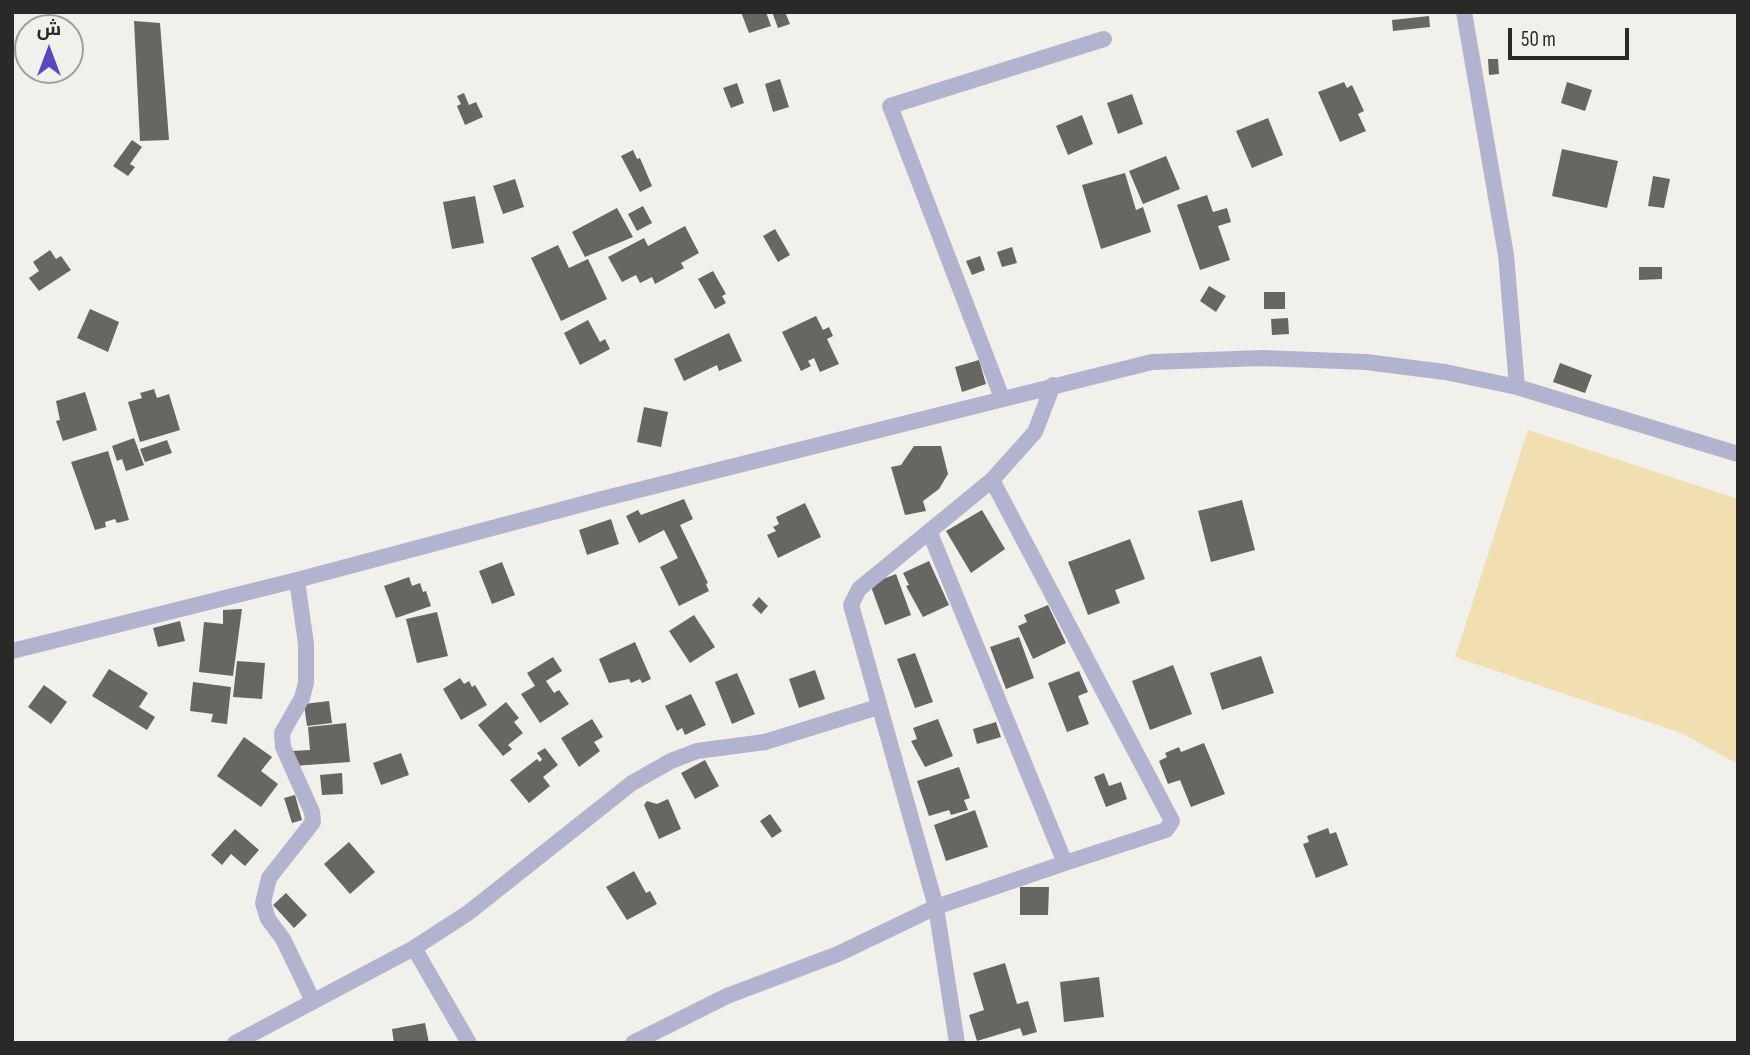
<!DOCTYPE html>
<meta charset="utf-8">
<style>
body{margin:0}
#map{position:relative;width:1750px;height:1055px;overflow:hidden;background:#f2f0eb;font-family:"Sofia Sans Condensed",Cairo,sans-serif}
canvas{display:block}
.frame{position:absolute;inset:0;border:14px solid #2a2928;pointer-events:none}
.north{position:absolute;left:14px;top:14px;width:70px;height:70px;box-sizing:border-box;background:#f2f0eb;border:2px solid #a2a09d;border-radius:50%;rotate:0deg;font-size:19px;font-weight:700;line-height:28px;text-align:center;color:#2a2928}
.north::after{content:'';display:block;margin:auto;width:24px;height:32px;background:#5848c0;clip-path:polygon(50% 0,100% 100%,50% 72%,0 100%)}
.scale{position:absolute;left:1508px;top:28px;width:121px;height:32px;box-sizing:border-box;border:4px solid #2a2928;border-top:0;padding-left:9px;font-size:21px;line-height:24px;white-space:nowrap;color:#2a2928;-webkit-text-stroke:5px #f2f0eb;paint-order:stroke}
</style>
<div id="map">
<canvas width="1750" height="1055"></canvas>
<div class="frame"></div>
<div class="north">ش</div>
<div class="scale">50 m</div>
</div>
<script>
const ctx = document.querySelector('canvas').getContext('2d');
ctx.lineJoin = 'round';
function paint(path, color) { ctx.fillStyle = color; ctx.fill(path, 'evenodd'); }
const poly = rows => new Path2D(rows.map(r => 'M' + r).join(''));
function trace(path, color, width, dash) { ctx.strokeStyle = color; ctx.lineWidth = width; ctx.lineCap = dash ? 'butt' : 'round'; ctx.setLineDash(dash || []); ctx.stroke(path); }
paint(poly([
 [1528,430,1738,499,1738,764,1681,733,1455,657]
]), '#f1deb1');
paint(poly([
 [741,12,766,12,771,26,749,33],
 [772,12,785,12,790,24,778,28],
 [1429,16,1430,27,1393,31,1392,20],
 [134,21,160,23,169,140,140,141],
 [1488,59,1498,59,1499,74,1489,75],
 [780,79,789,107,773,112,765,84],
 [1344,82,1347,88,1352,85,1364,111,1358,114,1366,131,1340,142,1318,92],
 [1567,82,1592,90,1585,111,1561,103],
 [737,83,744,103,731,108,723,88],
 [464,93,469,105,476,102,483,117,465,125,457,106,461,104,457,96],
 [1132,94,1143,124,1118,134,1107,103],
 [1082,115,1093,144,1068,155,1056,126],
 [1268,118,1283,155,1252,168,1236,131],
 [132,140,142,147,130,164,135,167,128,176,113,166],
 [1562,149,1618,161,1607,208,1552,196],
 [633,150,637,159,640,158,652,186,640,192,621,156],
 [1166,156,1180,189,1143,204,1129,171],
 [1125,173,1136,210,1143,207,1151,232,1101,249,1082,185],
 [1653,176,1670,179,1664,208,1648,206],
 [515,179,524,207,503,214,493,186],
 [1207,195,1213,212,1227,208,1231,222,1218,226,1230,260,1200,270,1177,205],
 [475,196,484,243,452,249,443,202],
 [643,206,652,223,637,231,628,214],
 [617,208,633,237,585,257,572,232],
 [685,226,699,253,681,263,684,268,655,284,652,277,640,283,636,275,622,282,608,257,644,238,648,246],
 [775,229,790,255,778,262,763,236],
 [558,245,569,268,588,259,607,299,561,321,531,258],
 [1012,247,1017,263,1002,267,997,252],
 [50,250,56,259,61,256,71,270,39,291,29,278,39,271,33,262],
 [980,256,985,270,972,275,966,261],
 [1639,267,1662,267,1662,279,1639,280],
 [713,271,726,294,722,296,726,303,715,309,698,279],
 [1209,286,1226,296,1216,312,1200,301],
 [1264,292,1285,292,1285,309,1264,309],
 [90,309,119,322,108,352,77,338],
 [816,316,823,330,829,327,833,336,827,339,839,364,820,372,814,358,808,361,811,366,801,371,782,332],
 [1288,318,1289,334,1272,335,1271,319],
 [588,320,600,342,605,339,610,349,580,365,564,333],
 [729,333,742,361,719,371,717,365,684,381,674,359],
 [979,360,986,384,962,392,955,367],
 [1560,363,1592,375,1585,393,1553,382],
 [154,389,157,398,169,394,180,430,140,442,128,402,142,398,140,393],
 [85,392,97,430,63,441,56,421,60,420,56,401],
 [644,407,668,412,661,447,637,442],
 [134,438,144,465,126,471,122,459,117,461,112,446],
 [167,440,172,453,145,462,140,449],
 [914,446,941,446,948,474,939,489,923,501,926,511,905,515,891,467,901,465],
 [108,451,129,520,117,523,115,519,105,522,106,527,95,530,71,462],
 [684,499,693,519,680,525,708,583,706,584,709,591,679,606,660,567,678,558,664,530,639,543,626,516,638,510,641,515],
 [1242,500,1255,550,1211,562,1198,511],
 [805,503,821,537,778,558,767,535,776,531,773,527,779,524,776,517],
 [982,510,1005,549,971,573,946,531],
 [611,519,619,544,587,555,579,530],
 [1130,539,1145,579,1115,590,1120,603,1088,615,1068,562],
 [929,561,949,605,923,617,906,586,909,585,903,573],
 [502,562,515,595,492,604,479,571],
 [896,574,911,615,885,625,870,584],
 [409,577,412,586,420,583,423,592,426,591,431,606,396,618,384,586],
 [759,597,768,606,761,614,752,605],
 [1048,605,1066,643,1033,659,1018,626,1027,622,1024,615],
 [242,609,233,676,199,672,204,622,223,624,223,610],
 [437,612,448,656,417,663,406,619],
 [694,615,715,647,690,663,669,631],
 [180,621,185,641,158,647,153,628],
 [1019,637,1034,678,1006,689,990,647],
 [635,642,651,679,642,683,640,679,631,683,629,679,609,683,599,659],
 [915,653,933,702,915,708,897,659],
 [1261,656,1274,693,1222,710,1210,673],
 [553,657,562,671,546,681,554,693,559,690,569,704,540,723,521,694,535,686,527,673],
 [237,661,265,663,262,699,233,697],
 [1173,665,1192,714,1150,730,1132,681],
 [109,669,148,693,139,707,155,717,147,730,92,696],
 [815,670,825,699,799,708,789,679],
 [1079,671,1088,692,1078,696,1089,724,1067,732,1048,683],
 [737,673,755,714,732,724,715,682],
 [460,678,464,684,469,681,472,687,475,685,487,705,461,720,443,689],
 [193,682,231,687,227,724,211,722,213,714,190,711],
 [44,685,67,702,51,724,28,707],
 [691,694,706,725,685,735,682,728,677,731,665,706],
 [329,701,332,723,307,726,304,704],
 [506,702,519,718,514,722,523,733,508,745,512,749,503,756,478,725],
 [592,719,603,737,594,742,600,751,579,767,561,738],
 [938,719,953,756,925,767,911,741,917,739,913,728],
 [996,722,1001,737,977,744,973,729],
 [346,723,350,762,293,766,291,751,310,750,308,727],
 [244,737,272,757,261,771,278,784,261,807,217,776],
 [1204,743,1225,794,1191,807,1180,780,1168,784,1159,761,1167,757,1165,753,1179,747,1181,752],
 [545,748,558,765,543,777,550,786,529,803,510,780,537,759,540,762,542,759,537,753],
 [401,753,409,775,381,785,373,763],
 [705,760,719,786,695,799,681,773],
 [959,767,970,798,964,800,968,810,951,815,949,810,929,816,917,781],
 [342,773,343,794,322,795,320,775],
 [1104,773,1109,786,1121,782,1127,799,1106,807,1094,777],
 [295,795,302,820,292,823,284,798],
 [668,799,681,829,659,839,644,805,647,801,657,804],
 [975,810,988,847,946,861,934,825],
 [770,814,782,831,772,838,760,821],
 [1328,828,1330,834,1336,832,1348,865,1316,878,1303,844,1309,842,1307,836],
 [235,829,259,850,245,866,231,854,222,865,211,855],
 [349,842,375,872,350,894,324,864],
 [634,871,646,893,650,891,657,904,627,920,606,887],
 [1020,887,1049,887,1048,915,1020,915],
 [286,893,307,915,294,928,273,905],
 [1005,963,1017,1004,1028,1001,1037,1032,1023,1036,1020,1028,977,1041,969,1015,984,1010,973,973],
 [1099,977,1104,1017,1064,1022,1060,982],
 [425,1023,429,1043,394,1043,392,1029]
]), '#676662');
trace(poly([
 [1464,12,1506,255,1517,387],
 [1002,398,890,106,1104,39],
 [992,480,1172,821,1166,830,1065,863],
 [297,580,306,644,306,683,302,698,282,733,283,747,312,812,313,822,269,878,263,903,268,919,283,939,313,1001],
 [12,651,297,580,594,501,1152,362,1262,358,1366,362,1445,372,1517,387,1738,454],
 [414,948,469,1043],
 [235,1043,414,948,468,913,632,783,671,761,697,751,765,742,878,707],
 [633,1043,727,996,838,954,936,907,1065,863,930,533],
 [957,1043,936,907,851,605,859,589,992,480,1035,432,1053,385]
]), '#b2b3cf', 16);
</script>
